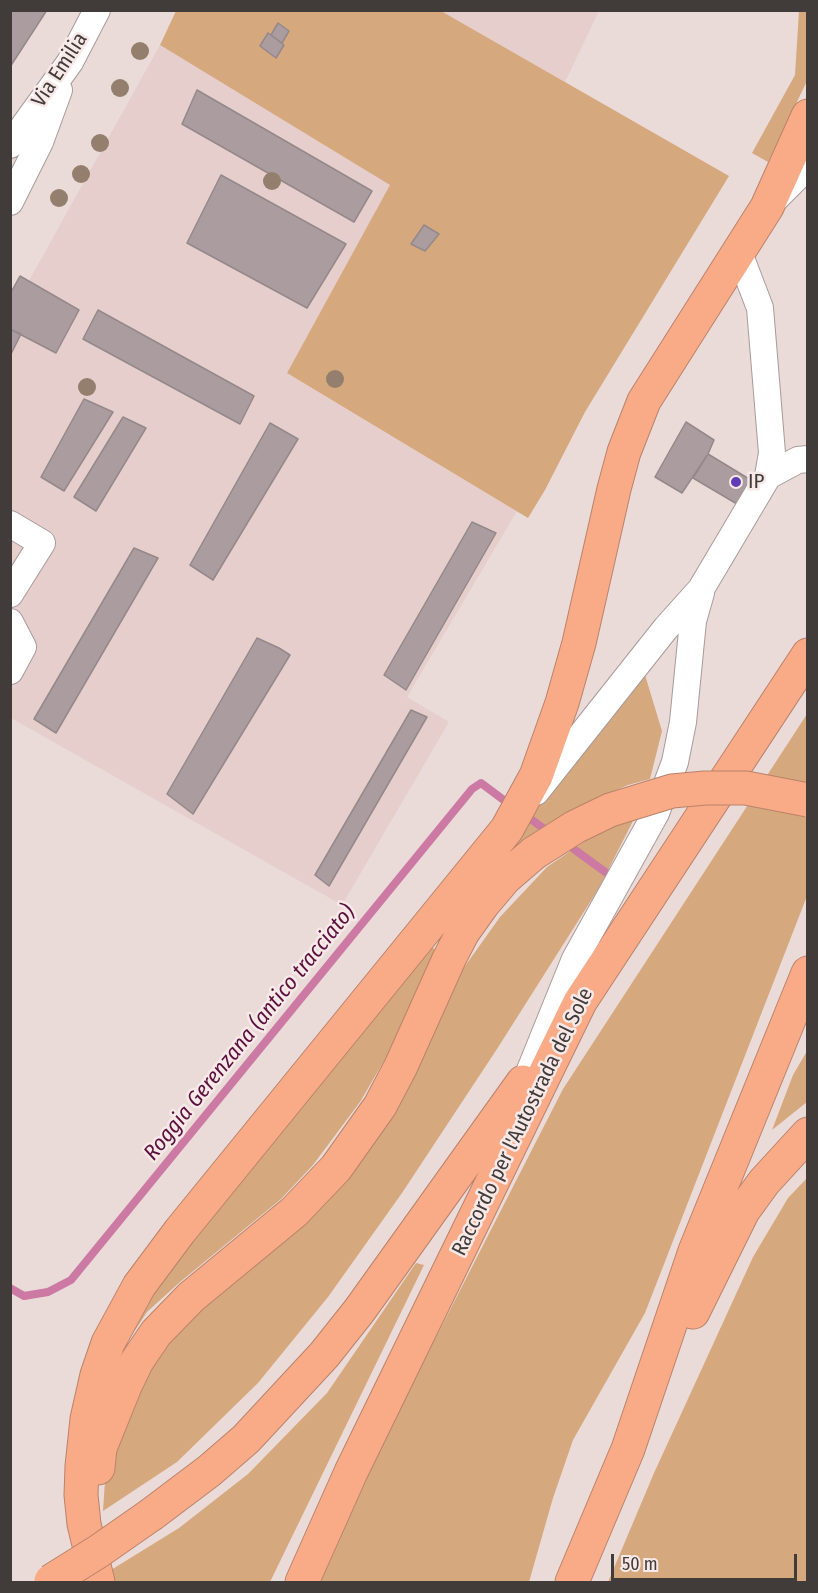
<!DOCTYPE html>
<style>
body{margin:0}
#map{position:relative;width:818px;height:1593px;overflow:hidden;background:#eadbd9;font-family:"Fira Sans Condensed",sans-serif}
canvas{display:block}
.frame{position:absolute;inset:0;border:12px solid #413b3a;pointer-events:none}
.scale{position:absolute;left:611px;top:1554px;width:186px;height:27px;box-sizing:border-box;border:3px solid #413b3a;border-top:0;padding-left:8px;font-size:18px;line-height:21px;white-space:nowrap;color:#413b3a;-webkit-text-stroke:4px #f7e9e7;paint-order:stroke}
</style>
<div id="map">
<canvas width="818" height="1593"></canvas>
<div class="frame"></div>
<div class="scale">50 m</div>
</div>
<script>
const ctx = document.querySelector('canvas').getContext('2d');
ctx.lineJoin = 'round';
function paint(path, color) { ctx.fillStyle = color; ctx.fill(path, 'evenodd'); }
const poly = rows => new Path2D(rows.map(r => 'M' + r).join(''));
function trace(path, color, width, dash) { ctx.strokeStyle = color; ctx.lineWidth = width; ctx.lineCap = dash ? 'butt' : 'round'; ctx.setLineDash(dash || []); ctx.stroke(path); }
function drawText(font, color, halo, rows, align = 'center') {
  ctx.font = font + ' "Fira Sans Condensed",sans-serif'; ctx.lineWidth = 5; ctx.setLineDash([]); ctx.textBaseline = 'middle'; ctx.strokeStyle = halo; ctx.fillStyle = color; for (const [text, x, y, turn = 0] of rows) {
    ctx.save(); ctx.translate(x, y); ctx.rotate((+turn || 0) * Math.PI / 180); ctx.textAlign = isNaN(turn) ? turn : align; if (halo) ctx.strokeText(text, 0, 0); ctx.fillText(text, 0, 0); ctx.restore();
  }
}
paint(poly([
 [441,11,599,11,565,82],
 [160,45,391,185,287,373,517,511,407,697,449,722,342,905,11,718,11,313]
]), '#e5cecb');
paint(poly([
 [176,11,441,11,729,176,585,412,545,490,528,518,287,373,390,185,160,45],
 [799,11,807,11,807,81,768,162,752,153,795,75],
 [645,675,662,731,650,779,628,785,582,805,484,872],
 [807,714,807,896,645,1313,573,1440,553,1498,529,1582,320,1582,365,1476,563,1089],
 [636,815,599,888,497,1049,402,1193,328,1297,258,1383,177,1462,103,1511,106,1466,162,1339,281,1242,460,973,500,917,547,867,598,832],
 [429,945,441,954,402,1030,360,1102,313,1165,281,1199,180,1282,147,1312,128,1341,141,1305],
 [807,1051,807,1102,772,1130,793,1075],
 [807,1178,807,1582,608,1582,654,1473,753,1257,788,1198],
 [416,1263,424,1265,270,1582,114,1582,111,1570,179,1528,248,1474,327,1393]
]), '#d6a87d');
trace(poly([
 [528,817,551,834],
 [564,842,608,874],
 [10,1288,24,1296,48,1292,71,1280,472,789,481,783,505,801]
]), '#cc79a4', 8);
const building = poly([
 [13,10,47,10,10,67,10,14,13,10],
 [278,23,289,31,282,43,271,35,278,23],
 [268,33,284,45,276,58,260,46,268,33],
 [197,90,372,191,354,222,182,124,197,90],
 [221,175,346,244,307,308,187,243,221,175],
 [424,225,439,234,425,251,411,244,424,225],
 [20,276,79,310,56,353,10,329,10,294,20,276],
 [98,310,254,396,240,424,83,339,98,310],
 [10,329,21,334,10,356,10,329],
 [84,399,113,412,64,491,41,477,84,399],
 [123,417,146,428,96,511,74,497,123,417],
 [686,422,714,440,708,454,682,493,655,477,686,422],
 [270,423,298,439,213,580,190,565,270,423],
 [708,454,769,491,754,514,693,478,708,454],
 [472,522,496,533,406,690,384,675,472,522],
 [134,548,158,558,56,733,34,719,134,548],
 [257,638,279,648,290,655,193,814,167,794,257,638],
 [411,710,427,717,329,886,315,875,411,710]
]);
paint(building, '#ab9d9f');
trace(building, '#95888a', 1.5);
const minor = poly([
 [10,145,70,62,97,10],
 [776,198,808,166],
 [10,202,40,142,59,90],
 [768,476,798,460,808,459],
 [10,524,42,543,10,594],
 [10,622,23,647,10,671],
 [536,792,666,628,701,589,768,476,772,453,760,308,739,253],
 [528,1075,575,959,656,813,675,762,683,722,693,621,701,593]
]);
const highway = poly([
 [693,1312,743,1211,764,1182,808,1134],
 [98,1468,100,1448,125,1386,137,1361,156,1333,191,1297,294,1212,336,1168,380,1106,401,1066,449,959,463,932,483,904,505,878,534,853],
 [152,1514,209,1471,246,1439,324,1355,359,1311,523,1082],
 [98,1582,84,1524,81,1495,82,1466,87,1419,97,1375,108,1343,139,1286,180,1231,507,829,536,776,562,703,579,643,614,489,624,452,644,401,767,207,808,116],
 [302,1582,351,1472,580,1002,808,655],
 [572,1582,628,1449,695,1251,808,973]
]);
trace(minor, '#a99b9a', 28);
trace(highway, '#b9836b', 35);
trace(minor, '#fff', 26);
trace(highway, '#f9aa86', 33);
const highwayBridge = poly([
 [534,853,575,827,610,810,672,791,705,788,746,788,808,800],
 [51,1581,99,1551,152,1514]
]);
trace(highwayBridge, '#b9836b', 35, []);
trace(highwayBridge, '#f9aa86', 33);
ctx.fillStyle = '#947e6d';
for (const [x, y] of [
 [140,51],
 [120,88],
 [100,143],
 [81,174],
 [272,181],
 [59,198],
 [335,379],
 [87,387]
]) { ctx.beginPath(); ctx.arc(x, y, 9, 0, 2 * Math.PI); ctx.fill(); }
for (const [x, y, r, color] of [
 [736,482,6,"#5f3bb4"]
]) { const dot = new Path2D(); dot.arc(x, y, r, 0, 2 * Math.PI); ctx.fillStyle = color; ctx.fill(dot); trace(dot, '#f7e9e7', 2); }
drawText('21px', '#413b3a', '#f7e9e7', [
 ["Via Emilia",60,70,-57],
 ["Raccordo per l'Autostrada del Sole",523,1122,-64]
]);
drawText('21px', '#413b3a', '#f7e9e7', [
 ["IP",748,482]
], 'left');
drawText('italic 22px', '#5b103e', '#f7e9e7', [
 ["Roggia Gerenzana (antico tracciato)",250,1033,-51]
]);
</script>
